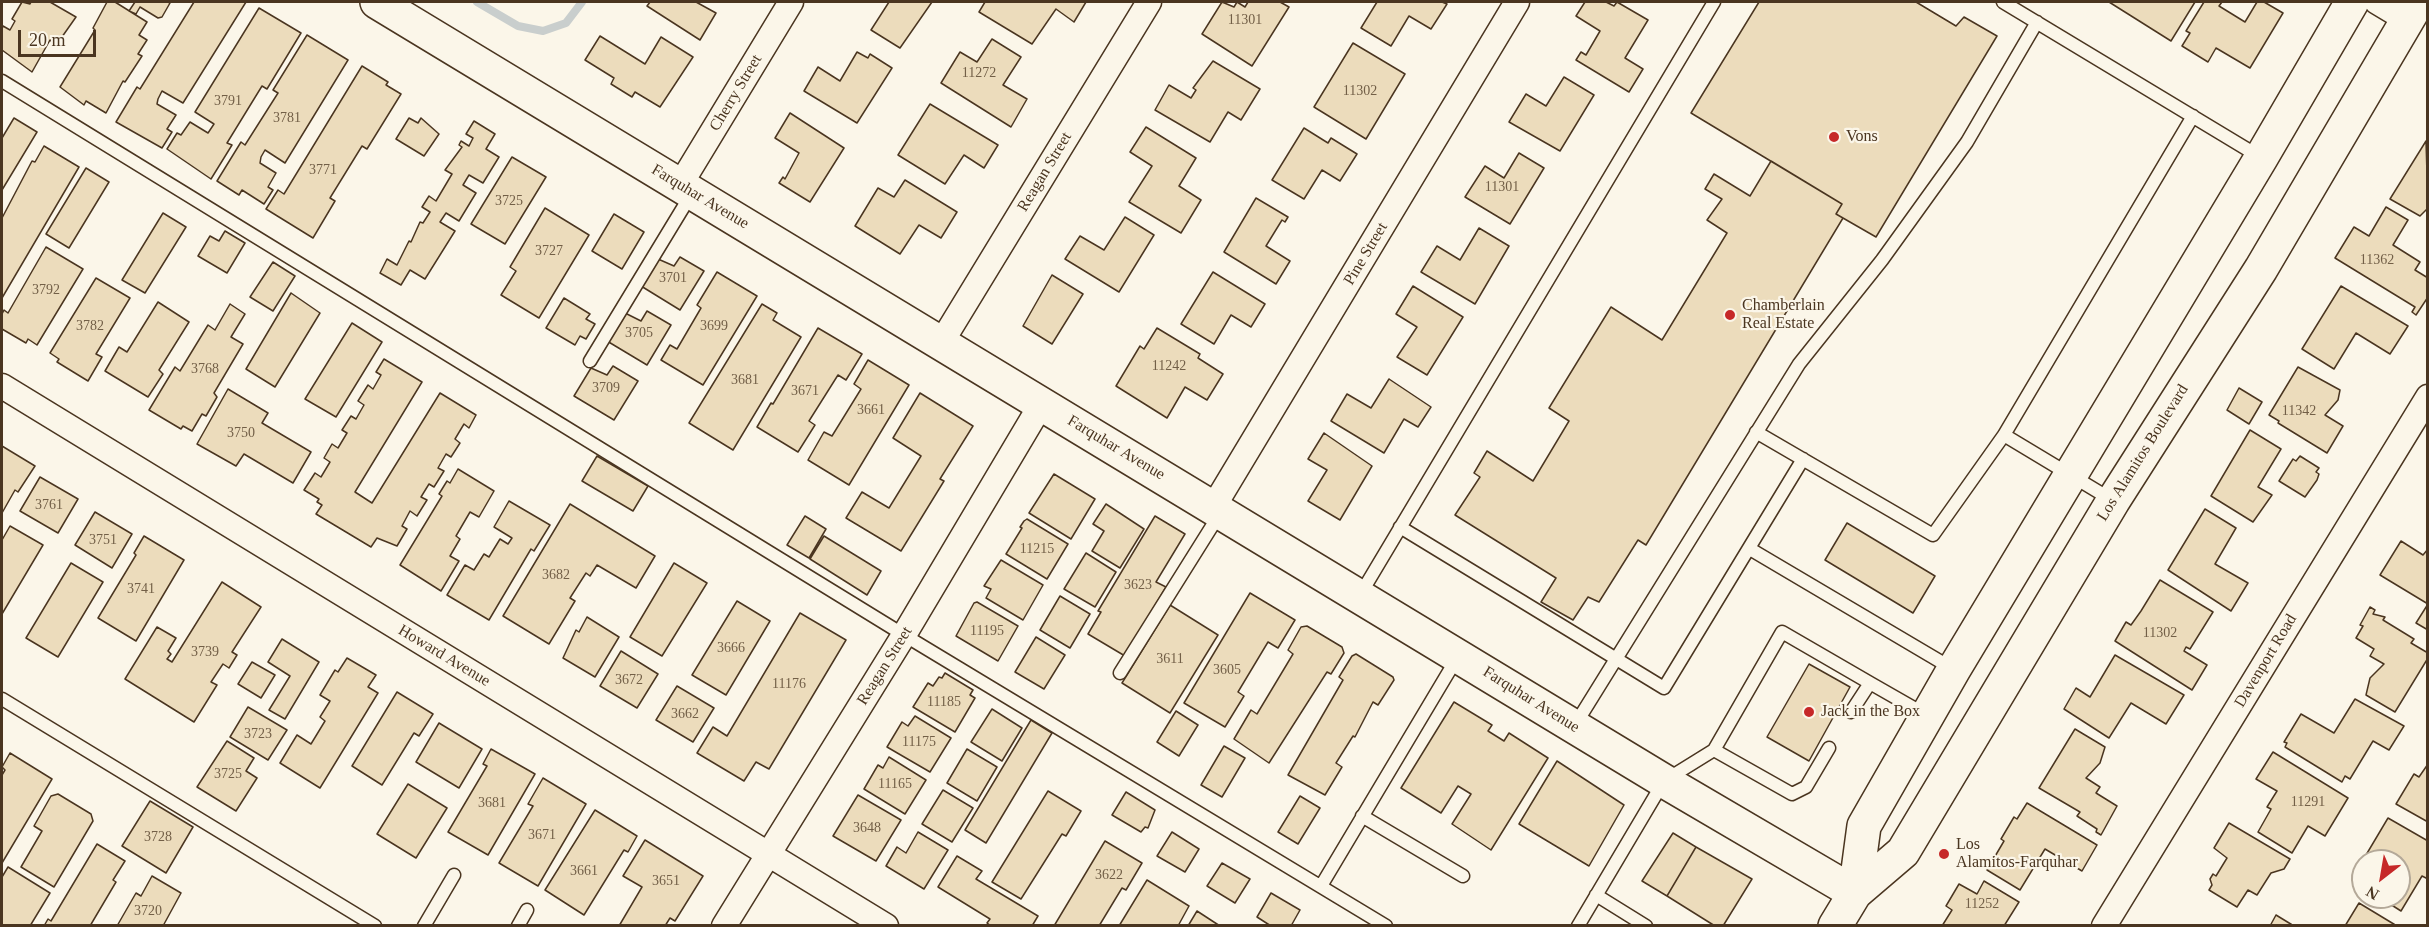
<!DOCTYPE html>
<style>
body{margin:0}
#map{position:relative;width:2429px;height:927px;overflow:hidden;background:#fbf6e9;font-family:Georgia,serif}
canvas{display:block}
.frame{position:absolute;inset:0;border:3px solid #4a3520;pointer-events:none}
.north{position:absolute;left:2351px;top:849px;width:60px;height:60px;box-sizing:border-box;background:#fbf6e9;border:2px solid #b4a999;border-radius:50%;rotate:211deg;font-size:16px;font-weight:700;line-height:24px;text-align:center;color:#4a3520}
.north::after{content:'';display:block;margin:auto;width:21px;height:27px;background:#c62828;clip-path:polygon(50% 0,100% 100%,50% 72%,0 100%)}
.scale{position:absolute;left:18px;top:30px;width:78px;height:27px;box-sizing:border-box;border:3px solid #4a3520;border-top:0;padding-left:8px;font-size:18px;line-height:21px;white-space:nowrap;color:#4a3520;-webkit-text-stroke:4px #fbf6e9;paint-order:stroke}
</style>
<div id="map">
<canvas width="2429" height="927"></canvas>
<div class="frame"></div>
<div class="north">N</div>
<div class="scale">20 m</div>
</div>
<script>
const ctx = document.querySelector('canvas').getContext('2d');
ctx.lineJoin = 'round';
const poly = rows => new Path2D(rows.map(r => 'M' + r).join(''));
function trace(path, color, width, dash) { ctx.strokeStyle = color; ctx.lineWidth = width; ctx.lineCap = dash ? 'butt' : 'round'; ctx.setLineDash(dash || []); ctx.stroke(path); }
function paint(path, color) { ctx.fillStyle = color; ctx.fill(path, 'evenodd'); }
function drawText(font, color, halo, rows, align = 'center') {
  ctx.font = font + ' Georgia,serif'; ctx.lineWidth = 4.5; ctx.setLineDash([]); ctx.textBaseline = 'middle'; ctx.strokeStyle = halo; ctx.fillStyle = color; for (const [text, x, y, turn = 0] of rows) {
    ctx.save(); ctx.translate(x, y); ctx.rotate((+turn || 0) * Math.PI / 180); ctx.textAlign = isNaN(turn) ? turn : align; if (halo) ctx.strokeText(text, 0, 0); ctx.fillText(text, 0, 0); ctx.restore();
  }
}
trace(poly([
 [477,2,518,26,543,31,566,23,582,2]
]), '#c9cecd', 8);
const building = poly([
 [22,2,30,4,31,2,50,2,76,17,57,44,50,40,32,72,2,50,2,29,3,26,10,30,15,21,12,19,22,2],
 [107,2,115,2,147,22,139,35,147,40,138,54,142,56,125,82,123,81,106,113,86,101,84,105,60,87,95,30,93,28,107,2],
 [135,2,168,2,170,3,162,17,158,18,140,7,136,14,129,11,135,2],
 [194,2,246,2,183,103,162,91,158,99,157,104,176,115,167,129,172,132,162,148,116,122,137,87,140,89,194,2],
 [650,2,696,2,716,13,700,40,647,6,650,2],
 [889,2,932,2,900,48,871,30,889,2],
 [985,2,1086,2,1074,22,1056,9,1032,44,979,12,985,2],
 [1222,2,1234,7,1237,2,1245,7,1248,2,1280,2,1289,7,1252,66,1202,34,1222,2],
 [1377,2,1442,2,1447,4,1431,29,1409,16,1391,46,1361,28,1377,2],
 [1585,2,1606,2,1614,6,1617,2,1648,20,1625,58,1643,69,1629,92,1576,60,1581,52,1586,55,1600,31,1576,16,1585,2],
 [1759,2,1916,2,1956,26,1964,17,1997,36,1876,237,1836,214,1842,204,1691,113,1759,2],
 [2109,2,2195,2,2171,41,2109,2],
 [2204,2,2222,2,2219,6,2245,22,2257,2,2264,2,2283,13,2250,68,2216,48,2208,62,2182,46,2190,33,2186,31,2204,2],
 [259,8,301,33,267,89,262,86,227,143,232,145,211,179,167,149,177,133,181,135,190,122,208,133,214,124,195,112,259,8],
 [307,35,348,60,285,163,265,150,261,157,260,163,276,173,268,187,273,190,264,204,242,190,239,195,217,181,241,142,245,145,278,93,273,90,307,35],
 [600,36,645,64,661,37,693,57,660,107,635,92,632,97,611,84,614,78,585,60,600,36],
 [992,39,1021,57,1003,85,1027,99,1011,127,941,83,960,52,977,62,992,39],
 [1353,43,1405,74,1366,139,1314,107,1353,43],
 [857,52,868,58,870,54,892,68,857,123,804,91,818,67,840,81,857,52],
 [1213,61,1260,89,1241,120,1228,112,1210,142,1155,110,1169,85,1191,98,1196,90,1193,88,1213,61],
 [362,66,388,82,386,85,401,94,367,149,362,146,330,198,335,201,313,238,266,209,278,190,284,194,362,66],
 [1564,77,1594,95,1560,151,1509,122,1526,94,1546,106,1564,77],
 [930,104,998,145,984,168,964,155,945,184,898,155,930,104],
 [790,113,844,148,810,202,779,183,783,177,785,179,799,153,775,138,790,113],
 [14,118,37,132,2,190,2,138,14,118],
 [409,118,418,123,421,118,439,134,424,156,396,139,409,118],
 [474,121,495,134,486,149,499,157,483,183,469,175,463,185,476,193,459,221,446,213,440,222,455,231,425,279,410,270,401,285,380,273,387,259,397,265,409,241,411,242,420,222,423,223,430,212,422,207,429,196,436,201,452,174,445,170,462,147,459,145,461,141,469,146,473,138,466,134,474,121],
 [1146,127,1196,158,1179,186,1201,200,1181,233,1129,202,1152,166,1130,152,1146,127],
 [1304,128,1328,143,1331,138,1357,154,1340,181,1322,170,1304,199,1272,180,1304,128],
 [2426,141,2428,208,2420,216,2390,199,2426,141],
 [44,146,79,167,2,298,2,218,32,161,35,162,44,146],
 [1519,153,1544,168,1510,224,1465,197,1485,166,1504,178,1519,153],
 [512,157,546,177,505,244,471,224,512,157],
 [1771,161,1842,204,1836,214,1843,218,1646,545,1638,540,1599,602,1588,597,1573,620,1541,602,1556,578,1455,515,1480,477,1474,473,1487,451,1533,481,1569,421,1549,408,1611,307,1662,340,1727,233,1707,220,1722,199,1705,189,1714,174,1750,196,1771,161],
 [86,168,109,182,69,248,46,234,86,168],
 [905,180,957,212,941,238,919,225,900,254,855,226,878,188,894,197,905,180],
 [1256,198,1288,217,1285,222,1282,220,1266,246,1290,261,1276,284,1224,252,1256,198],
 [2386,207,2408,220,2393,245,2420,262,2415,270,2428,278,2428,297,2416,315,2412,312,2415,307,2335,258,2354,227,2369,236,2386,207],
 [545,208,589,235,539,318,501,295,516,271,510,267,545,208],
 [163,213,186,227,145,293,122,280,163,213],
 [614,214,644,232,622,269,592,251,614,214],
 [1125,217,1154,235,1119,292,1065,259,1080,236,1104,250,1125,217],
 [1479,228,1509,246,1475,304,1421,272,1437,246,1460,260,1479,228],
 [225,231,245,243,227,273,198,256,210,236,219,241,225,231],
 [46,247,83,269,37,345,28,339,26,343,2,329,2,314,4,310,8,313,46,247],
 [680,257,704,271,680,310,641,286,658,259,674,266,680,257],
 [273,262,295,276,273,311,250,297,273,262],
 [717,272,757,296,703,385,661,360,670,345,677,349,701,308,697,305,717,272],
 [1213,272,1265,304,1251,327,1231,315,1214,344,1181,324,1213,272],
 [1052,275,1083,294,1052,344,1023,326,1052,275],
 [96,278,130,298,96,354,102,357,88,381,57,362,59,359,50,353,96,278],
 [1413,286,1463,317,1427,375,1397,357,1417,327,1396,314,1413,286],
 [2341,286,2408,326,2390,354,2356,333,2334,369,2302,349,2341,286],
 [291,293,320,313,275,387,246,369,291,293],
 [564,298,590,314,586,319,595,324,586,339,580,336,575,345,546,328,564,298],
 [158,302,189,322,159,370,163,374,148,397,105,371,119,347,127,352,158,302],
 [230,304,245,314,231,337,243,344,214,393,217,397,206,416,202,414,192,431,183,426,181,429,149,410,175,367,180,371,208,325,215,330,230,304],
 [762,304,777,313,773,320,801,337,733,450,689,423,762,304],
 [647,311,671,325,647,365,607,341,625,313,641,321,647,311],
 [352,323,382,342,336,417,305,399,352,323],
 [818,328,862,354,846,380,838,375,809,421,815,425,798,452,757,427,771,403,773,404,818,328],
 [1157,328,1200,354,1198,358,1223,374,1207,400,1185,387,1167,418,1116,386,1140,346,1144,349,1157,328],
 [384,359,422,382,355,492,372,503,440,393,476,415,469,428,464,424,455,439,460,443,451,457,446,454,438,468,444,471,434,487,429,484,421,497,427,500,417,516,410,511,402,526,407,529,397,546,377,538,371,547,316,514,322,505,317,502,319,499,304,490,315,473,321,477,330,462,324,458,332,444,338,448,347,433,342,430,351,416,356,419,364,405,358,401,368,385,373,389,381,375,376,372,384,359],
 [868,360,909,385,849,485,808,460,824,432,832,436,861,389,854,384,868,360],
 [613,366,638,381,614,420,574,396,591,368,607,375,613,366],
 [2298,367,2340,390,2338,400,2325,415,2343,426,2327,453,2278,423,2279,421,2269,415,2298,367],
 [1389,379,1431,407,1418,427,1404,419,1384,453,1331,421,1347,394,1371,408,1389,379],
 [2239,388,2262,402,2249,424,2227,410,2239,388],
 [228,389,268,413,262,423,311,452,293,483,244,454,236,466,197,444,228,389],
 [920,393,973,426,940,479,944,481,901,551,846,518,862,492,889,508,921,456,893,438,920,393],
 [2250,430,2281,449,2258,487,2272,495,2253,522,2211,496,2250,430],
 [1324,433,1372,466,1340,520,1308,501,1327,470,1308,459,1324,433],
 [2,446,35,466,18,492,15,490,2,513,2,446],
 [597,456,648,486,633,511,582,481,597,456],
 [2300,456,2319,468,2316,472,2319,474,2317,480,2305,497,2279,481,2293,459,2296,461,2300,456],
 [458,469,494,491,479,517,470,512,456,536,460,539,450,556,459,561,441,591,400,565,442,496,439,494,447,481,450,483,458,469],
 [1054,474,1095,499,1071,539,1029,513,1054,474],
 [40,477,78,499,58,533,20,511,40,477],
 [509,501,550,525,534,551,531,549,489,620,447,595,465,565,474,570,484,554,489,557,500,539,508,544,512,538,494,527,509,501],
 [570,504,655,556,636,588,597,565,590,576,586,573,570,598,575,601,549,644,503,616,570,504],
 [1106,504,1144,529,1120,568,1092,551,1104,531,1093,524,1106,504],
 [2205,509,2236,528,2215,564,2248,583,2231,611,2168,570,2205,509],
 [95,512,132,534,112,568,75,545,95,512],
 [805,516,826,529,809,558,787,545,805,516],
 [1155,516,1185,534,1156,582,1166,587,1125,656,1088,634,1101,612,1098,611,1155,516],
 [1027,519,1068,544,1047,579,1006,554,1022,528,1020,527,1024,521,1027,519],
 [1847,523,1935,576,1913,613,1825,560,1847,523],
 [10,526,43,545,2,614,2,540,10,526],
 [144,536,184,560,136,641,98,618,136,555,134,553,144,536],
 [824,536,881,571,867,595,810,559,824,536],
 [2401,541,2423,555,2428,549,2428,604,2380,575,2401,541],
 [1086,553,1116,572,1095,607,1064,589,1086,553],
 [1001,560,1043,585,1023,620,986,598,991,589,984,586,1001,560],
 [71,563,103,582,58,657,26,638,71,563],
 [674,563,707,583,662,656,630,637,674,563],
 [2160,580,2213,612,2190,649,2186,647,2184,651,2207,665,2192,690,2115,641,2126,622,2131,625,2141,611,2160,580],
 [222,582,261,607,232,652,237,655,229,668,223,664,211,682,217,685,194,722,125,679,157,627,176,638,168,651,171,654,167,659,172,662,222,582],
 [1250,593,1295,620,1278,648,1268,642,1238,692,1244,696,1225,727,1184,703,1250,593],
 [1060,596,1090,614,1070,648,1040,630,1060,596],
 [737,601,770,621,726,695,692,675,737,601],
 [977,602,1018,626,998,661,956,636,974,603,977,602],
 [2428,604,2428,630,2416,623,2428,604],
 [1170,605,1218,635,1170,713,1122,683,1170,605],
 [2370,607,2375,610,2373,614,2385,617,2383,620,2414,639,2411,643,2428,653,2428,658,2395,712,2366,695,2370,678,2384,664,2370,656,2374,649,2356,638,2363,626,2360,625,2370,607],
 [800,613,846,640,769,769,756,762,744,781,697,753,713,727,727,736,800,613],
 [587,617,619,637,595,677,563,658,576,630,579,632,587,617],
 [1307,626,1342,647,1344,653,1331,674,1327,672,1269,763,1234,739,1251,710,1257,714,1293,654,1288,650,1301,627,1307,626],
 [1036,637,1065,655,1044,689,1015,672,1036,637],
 [282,639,319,662,285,719,269,710,290,676,268,662,282,639],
 [621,651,658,674,637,708,600,686,621,651],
 [1356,654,1393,677,1394,680,1378,705,1373,702,1355,737,1353,736,1336,763,1342,767,1325,795,1288,775,1343,680,1339,677,1352,656,1356,654],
 [2115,655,2184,695,2166,724,2131,703,2109,738,2064,709,2076,688,2090,697,2115,655],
 [347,658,376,675,368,687,378,693,320,788,280,763,297,735,311,744,325,721,320,717,330,701,320,695,335,670,338,672,347,658],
 [252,662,275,675,261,698,238,684,252,662],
 [1809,664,1850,687,1809,761,1767,737,1809,664],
 [945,673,973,690,970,695,975,698,955,732,913,707,928,683,933,686,939,677,942,678,945,673],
 [677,686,714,708,693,742,656,720,677,686],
 [397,692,433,714,419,736,414,733,382,785,352,766,397,692],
 [2355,699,2404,726,2389,750,2373,741,2350,779,2345,776,2342,782,2285,747,2287,743,2284,742,2301,714,2334,733,2355,699],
 [1454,702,1492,725,1488,731,1504,741,1509,733,1548,758,1491,850,1452,824,1471,794,1458,786,1441,813,1401,788,1454,702],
 [248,707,287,730,268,760,230,737,248,707],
 [992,709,1022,728,1002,761,971,742,992,709],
 [1176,711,1198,725,1179,756,1157,742,1176,711],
 [915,716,951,738,930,772,887,747,902,722,908,726,915,716],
 [1031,720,1052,733,986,843,965,830,1031,720],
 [439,723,482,749,459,788,416,762,439,723],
 [2075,729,2105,747,2100,763,2086,778,2100,787,2096,793,2117,806,2101,835,2096,832,2097,829,2077,816,2080,812,2039,788,2075,729],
 [227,741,254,758,246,771,257,778,236,811,197,787,227,741],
 [1224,746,1245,758,1222,797,1201,785,1224,746],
 [491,749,535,774,488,855,448,832,487,766,483,764,491,749],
 [967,749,997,767,977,801,947,783,967,749],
 [2273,752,2348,798,2325,836,2308,826,2292,853,2258,832,2271,809,2267,807,2277,791,2256,779,2273,752],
 [10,753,52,779,2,863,2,775,5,770,2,767,10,753],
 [889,757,926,780,905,814,864,789,878,765,883,768,889,757],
 [1557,761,1624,805,1589,866,1519,824,1557,761],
 [2428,764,2428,822,2396,804,2414,774,2419,777,2428,764],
 [543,778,586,804,538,886,499,863,533,806,528,804,543,778],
 [408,784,447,808,416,858,377,834,408,784],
 [943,790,973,808,952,842,922,824,943,790],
 [1048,791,1081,811,1066,836,1062,834,1021,899,992,882,1048,791],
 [1126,792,1155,810,1148,828,1145,827,1141,832,1112,815,1126,792],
 [58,794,91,814,93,821,54,887,21,867,42,831,34,826,51,796,58,794],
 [858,795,901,820,876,861,833,836,858,795],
 [1300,796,1320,808,1298,844,1278,832,1300,796],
 [150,801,193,827,166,873,122,846,150,801],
 [2027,803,2097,845,2082,871,2045,849,2020,890,1987,870,2004,841,2001,839,2014,817,2017,819,2027,803],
 [595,810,637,836,628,852,624,850,584,915,545,890,595,810],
 [2388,818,2428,841,2428,879,2422,876,2401,911,2379,897,2399,897,2399,861,2376,861,2366,855,2388,818],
 [2229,823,2290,859,2284,869,2271,873,2257,895,2248,890,2237,907,2209,890,2212,885,2210,879,2213,874,2216,876,2227,858,2214,848,2229,823],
 [918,832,948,850,924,889,886,866,897,847,906,853,918,832],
 [1172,832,1199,849,1185,872,1157,856,1172,832],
 [1673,833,1696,847,1667,896,1642,881,1673,833],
 [645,840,703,876,675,921,670,918,665,926,619,926,642,887,623,876,645,840],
 [1105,841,1142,863,1126,890,1122,888,1099,926,1054,926,1105,841],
 [97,844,125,861,113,880,116,882,90,926,44,926,48,919,51,921,97,844],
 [1696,847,1752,879,1723,926,1715,926,1667,896,1696,847],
 [957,856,982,871,976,879,1038,916,1032,926,991,926,987,923,990,919,938,887,957,856],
 [1222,863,1250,879,1235,903,1207,886,1222,863],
 [8,867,50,893,30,926,2,926,2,877,8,867],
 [152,876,181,893,163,926,117,926,136,893,141,896,152,876],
 [1147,880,1189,906,1178,926,1119,926,1147,880],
 [1984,881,2019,902,2004,926,1942,926,1952,910,1946,906,1959,884,1977,894,1984,881],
 [1271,893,1300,910,1291,926,1271,926,1257,917,1271,893],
 [2359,903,2397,926,2345,926,2359,903],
 [1197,911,1220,926,1188,926,1197,911],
 [2276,915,2294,926,2270,926,2276,915]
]);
paint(building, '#ecdcbc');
trace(building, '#4a3520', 1.5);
const lane = poly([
 [2003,2,2260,157],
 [2,81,904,635,1386,926],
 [590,361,692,193],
 [1756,432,1933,535,2004,435,2193,116],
 [2004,435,2112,500],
 [1400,527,1664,688,1803,459],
 [1750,549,1953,669],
 [1360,595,1714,2],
 [1120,673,1219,515],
 [1870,683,1926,715],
 [2,699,375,926],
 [1575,725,1799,364,1882,260,1967,142,2037,22],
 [1714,750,1792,794,1806,787,1829,748],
 [1362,816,1463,876],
 [1321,886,1457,658],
 [1596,895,1646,926],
 [424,926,454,875],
 [518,926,527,910],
 [1578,926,1664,781,1714,750,1782,632,1870,683,1851,712]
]);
const street = poly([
 [2377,2,2407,20],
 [680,185,791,2],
 [941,343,1149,2],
 [2,386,886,926],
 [1214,506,1517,2],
 [724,926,904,635,1042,403],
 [2104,926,2428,397]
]);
const secondary = poly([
 [377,2,1664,781,1855,893]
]);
const primary = poly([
 [1855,893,1864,826,1954,669,2261,158,2352,2],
 [1835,926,1855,893,1903,852,2113,501,2261,269,2418,2]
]);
trace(lane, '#4a3520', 15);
trace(street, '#4a3520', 27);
trace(secondary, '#4a3520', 36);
trace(primary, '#4a3520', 36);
trace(lane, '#fbf6e9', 12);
trace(street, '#fbf6e9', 24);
trace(secondary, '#fbf6e9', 33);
trace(primary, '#fbf6e9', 33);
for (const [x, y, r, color] of [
 [1834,137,6,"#c62828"],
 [1730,315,6,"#c62828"],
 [1809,712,6,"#c62828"],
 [1944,854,6,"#c62828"]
]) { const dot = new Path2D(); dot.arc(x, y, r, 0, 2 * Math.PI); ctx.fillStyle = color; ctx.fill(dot); trace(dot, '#fbf6e9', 2); }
drawText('14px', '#725f47', null, [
 ["11301",1245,20],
 ["11272",979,73],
 ["11302",1360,91],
 ["3791",228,101],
 ["3781",287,118],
 ["3771",323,170],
 ["11301",1502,187],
 ["3725",509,201],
 ["3727",549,251],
 ["11362",2377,260],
 ["3701",673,278],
 ["3792",46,290],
 ["3782",90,326],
 ["3699",714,326],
 ["3705",639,333],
 ["11242",1169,366],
 ["3768",205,369],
 ["3681",745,380],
 ["3709",606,388],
 ["3671",805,391],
 ["3661",871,410],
 ["11342",2299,411],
 ["3750",241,433],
 ["3761",49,505],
 ["3751",103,540],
 ["11215",1037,549],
 ["3682",556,575],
 ["3623",1138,585],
 ["3741",141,589],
 ["11195",987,631],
 ["11302",2160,633],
 ["3666",731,648],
 ["3739",205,652],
 ["3611",1170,659],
 ["3605",1227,670],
 ["3672",629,680],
 ["11176",789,684],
 ["11185",944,702],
 ["3662",685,714],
 ["3723",258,734],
 ["11175",919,742],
 ["3725",228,774],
 ["11165",895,784],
 ["11291",2308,802],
 ["3681",492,803],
 ["3648",867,828],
 ["3671",542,835],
 ["3728",158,837],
 ["3661",584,871],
 ["3622",1109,875],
 ["3651",666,881],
 ["11252",1982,904],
 ["3720",148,911]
]);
drawText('16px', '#4a3520', '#fbf6e9', [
 ["Cherry Street",736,93,-59],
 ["Reagan Street",1045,172,-59],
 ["Farquhar Avenue",700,197,31],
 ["Pine Street",1366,254,-59],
 ["Farquhar Avenue",1116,448,31],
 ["Los Alamitos Boulevard",2143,453,-58],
 ["Howard Avenue",444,656,31],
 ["Davenport Road",2266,661,-59],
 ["Reagan Street",885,666,-58],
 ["Farquhar Avenue",1531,700,32]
]);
drawText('16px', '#4a3520', '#fbf6e9', [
 ["Vons",1846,137],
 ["Chamberlain",1742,306],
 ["Real Estate",1742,324],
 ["Jack in the Box",1821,712],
 ["Los",1956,845],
 ["Alamitos-Farquhar",1956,863]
], 'left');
</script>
